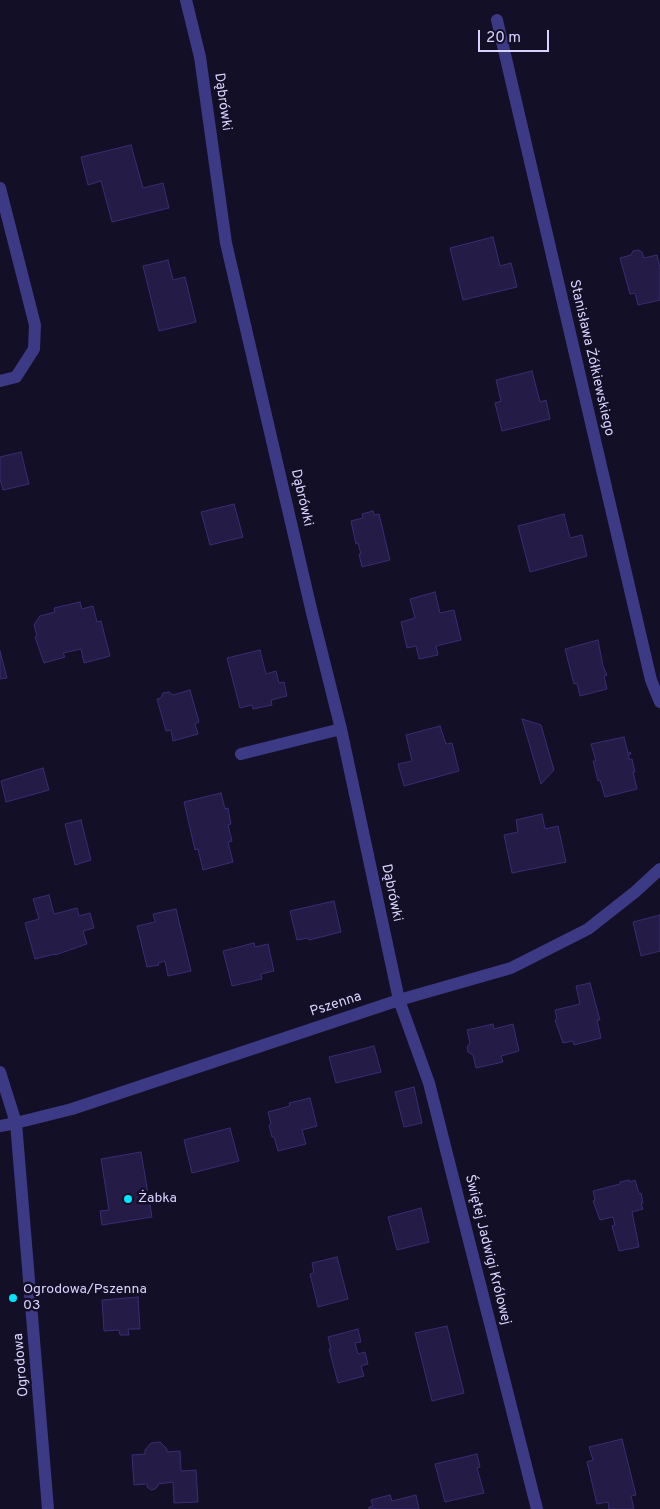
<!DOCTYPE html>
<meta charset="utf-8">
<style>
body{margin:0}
#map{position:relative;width:660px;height:1509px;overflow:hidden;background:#130f26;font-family:Overpass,sans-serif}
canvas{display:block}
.scale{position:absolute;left:478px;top:30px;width:71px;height:22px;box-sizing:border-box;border:2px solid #d9d4ff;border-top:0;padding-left:6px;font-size:15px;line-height:18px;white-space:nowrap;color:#d9d4ff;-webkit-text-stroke:4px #130f26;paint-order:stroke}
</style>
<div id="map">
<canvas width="660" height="1509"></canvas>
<div class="scale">20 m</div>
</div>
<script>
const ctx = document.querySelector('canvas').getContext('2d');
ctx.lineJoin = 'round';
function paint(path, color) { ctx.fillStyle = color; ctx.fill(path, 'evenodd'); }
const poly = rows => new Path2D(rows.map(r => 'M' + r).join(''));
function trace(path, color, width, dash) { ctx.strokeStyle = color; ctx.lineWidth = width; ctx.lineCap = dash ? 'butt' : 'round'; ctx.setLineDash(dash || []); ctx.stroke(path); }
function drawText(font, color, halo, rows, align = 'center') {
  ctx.font = font + ' Overpass,sans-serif'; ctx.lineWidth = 5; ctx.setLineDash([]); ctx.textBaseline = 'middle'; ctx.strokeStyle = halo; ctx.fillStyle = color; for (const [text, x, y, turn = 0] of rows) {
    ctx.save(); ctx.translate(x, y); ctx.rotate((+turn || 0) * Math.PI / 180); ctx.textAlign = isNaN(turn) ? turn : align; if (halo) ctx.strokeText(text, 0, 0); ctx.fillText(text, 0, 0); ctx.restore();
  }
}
const building = poly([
 [131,145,143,188,163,183,169,208,112,222,101,181,88,185,81,157,131,145],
 [493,237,500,266,511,263,517,287,463,300,450,248,493,237],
 [638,250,642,252,644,258,657,255,660,268,660,300,638,305,635,293,630,294,620,258,631,255,633,251,638,250],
 [168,260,173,280,185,277,196,322,159,331,143,266,168,260],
 [532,371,540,402,546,400,550,419,502,431,495,403,501,401,496,380,532,371],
 [21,452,29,484,3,490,0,479,0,457,21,452],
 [234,504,243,537,210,545,201,512,234,504],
 [373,511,374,515,379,514,390,560,362,567,359,554,361,554,358,543,356,544,351,521,363,518,362,514,373,511],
 [564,514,570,538,582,535,587,556,530,572,518,526,564,514],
 [435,592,440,613,454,610,461,640,436,646,438,655,419,659,416,646,407,648,401,622,415,618,410,599,435,592],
 [80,602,82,609,93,606,97,622,101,621,110,656,84,663,81,649,63,653,65,657,44,663,35,637,37,636,34,625,40,616,55,612,54,608,80,602],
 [598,640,603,666,607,675,604,676,607,689,580,696,577,683,574,684,565,649,598,640],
 [260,650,266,674,276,671,279,683,284,682,287,696,271,700,272,705,253,709,252,705,240,708,227,658,260,650],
 [0,651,7,678,0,679,0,651],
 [190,690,199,722,195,724,198,734,173,741,171,730,166,731,157,699,161,698,163,693,169,692,173,695,190,690],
 [522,719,541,725,554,770,541,784,522,719],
 [440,726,446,744,452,743,459,771,404,786,398,764,412,761,406,735,440,726],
 [624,737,628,753,630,752,631,754,628,755,630,760,632,759,635,772,633,772,637,789,605,797,600,780,598,781,593,761,596,761,591,744,624,737],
 [43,768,49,790,6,802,1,781,43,768],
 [221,793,225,809,228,808,231,824,228,825,232,841,228,842,233,862,203,870,198,849,195,850,184,802,221,793],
 [542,814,545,829,558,826,566,862,512,873,504,835,518,832,516,820,542,814],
 [81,820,91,860,75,865,65,824,81,820],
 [49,895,54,914,77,908,79,916,90,913,94,928,83,931,87,944,55,955,55,954,35,959,25,923,39,919,33,899,49,895],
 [334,901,341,932,309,940,308,938,297,940,290,911,334,901],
 [176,909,191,971,168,976,165,961,158,963,159,965,147,967,137,926,155,922,153,914,176,909],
 [660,915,660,951,641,956,633,922,660,915],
 [254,943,255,947,268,944,274,971,261,974,262,979,232,986,223,951,254,943],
 [590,983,600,1020,597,1020,601,1038,574,1045,573,1041,563,1043,555,1020,557,1019,555,1010,580,1004,576,986,590,983],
 [493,1024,494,1029,513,1024,519,1051,501,1056,503,1062,476,1068,473,1055,468,1052,467,1047,470,1043,467,1030,493,1024],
 [374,1046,381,1072,336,1083,329,1057,374,1046],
 [414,1087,422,1123,404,1127,395,1092,414,1087],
 [310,1098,317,1126,302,1130,306,1144,278,1151,274,1137,272,1137,269,1125,271,1124,268,1112,290,1106,289,1103,310,1098],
 [230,1128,239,1161,192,1173,184,1140,230,1128],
 [141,1152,152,1217,102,1225,100,1211,109,1210,101,1159,141,1152],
 [629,1180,630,1182,635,1180,639,1194,641,1193,643,1203,641,1203,643,1209,632,1212,639,1247,619,1251,612,1226,615,1225,613,1217,600,1220,593,1201,595,1200,593,1191,620,1184,620,1182,629,1180],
 [421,1208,429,1242,397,1250,388,1217,421,1208],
 [337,1257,348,1299,318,1307,310,1274,314,1273,312,1263,337,1257],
 [138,1297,140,1329,128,1329,129,1335,120,1335,119,1330,104,1331,102,1300,138,1297],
 [447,1326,464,1393,432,1401,415,1333,447,1326],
 [358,1329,361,1342,355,1343,358,1354,365,1352,368,1364,361,1366,364,1376,338,1383,329,1349,331,1349,328,1337,358,1329],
 [622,1439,636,1495,631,1496,634,1509,609,1509,608,1502,597,1504,587,1462,593,1460,589,1447,622,1439],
 [160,1442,167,1449,167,1452,180,1451,181,1471,196,1470,198,1502,174,1503,173,1482,158,1484,158,1486,155,1489,151,1490,147,1487,147,1484,134,1485,132,1455,145,1454,145,1450,151,1443,160,1442],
 [477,1454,480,1467,477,1468,484,1493,445,1502,435,1464,477,1454],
 [390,1495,392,1501,416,1495,419,1509,369,1509,369,1507,373,1506,371,1500,390,1495]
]);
paint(building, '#241b47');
trace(building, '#3b2d73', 1);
trace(poly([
 [186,0,200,57,226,243,312,613,341,729,399,1000,429,1083,537,1509],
 [497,20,651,680,660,702],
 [0,188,35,325,34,349,16,377,0,381],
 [241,754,341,729],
 [0,1072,16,1123,48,1509],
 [0,1126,16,1123,72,1109,399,1000,511,968,588,929,635,892,660,869]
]), '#3d3a85', 12);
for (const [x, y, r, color] of [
 [128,1199,5,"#00e5ff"],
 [13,1298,5,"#00e5ff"]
]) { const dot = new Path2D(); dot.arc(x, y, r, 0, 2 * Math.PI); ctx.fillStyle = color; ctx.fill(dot); trace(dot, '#130f26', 2); }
drawText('14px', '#d9d4ff', '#130f26', [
 ["Dąbrówki",222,102,82],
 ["Stanisława Żółkiewskiego",591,358,77],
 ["Dąbrówki",301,498,77],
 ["Dąbrówki",391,893,78],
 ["Pszenna",336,1005,-18],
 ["Świętej Jadwigi Królowej",487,1250,76],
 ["Ogrodowa",22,1365,-95]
]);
drawText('14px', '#d9d4ff', '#130f26', [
 ["Żabka",138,1199],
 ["Ogrodowa/Pszenna",23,1290],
 ["03",23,1306]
], 'left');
</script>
